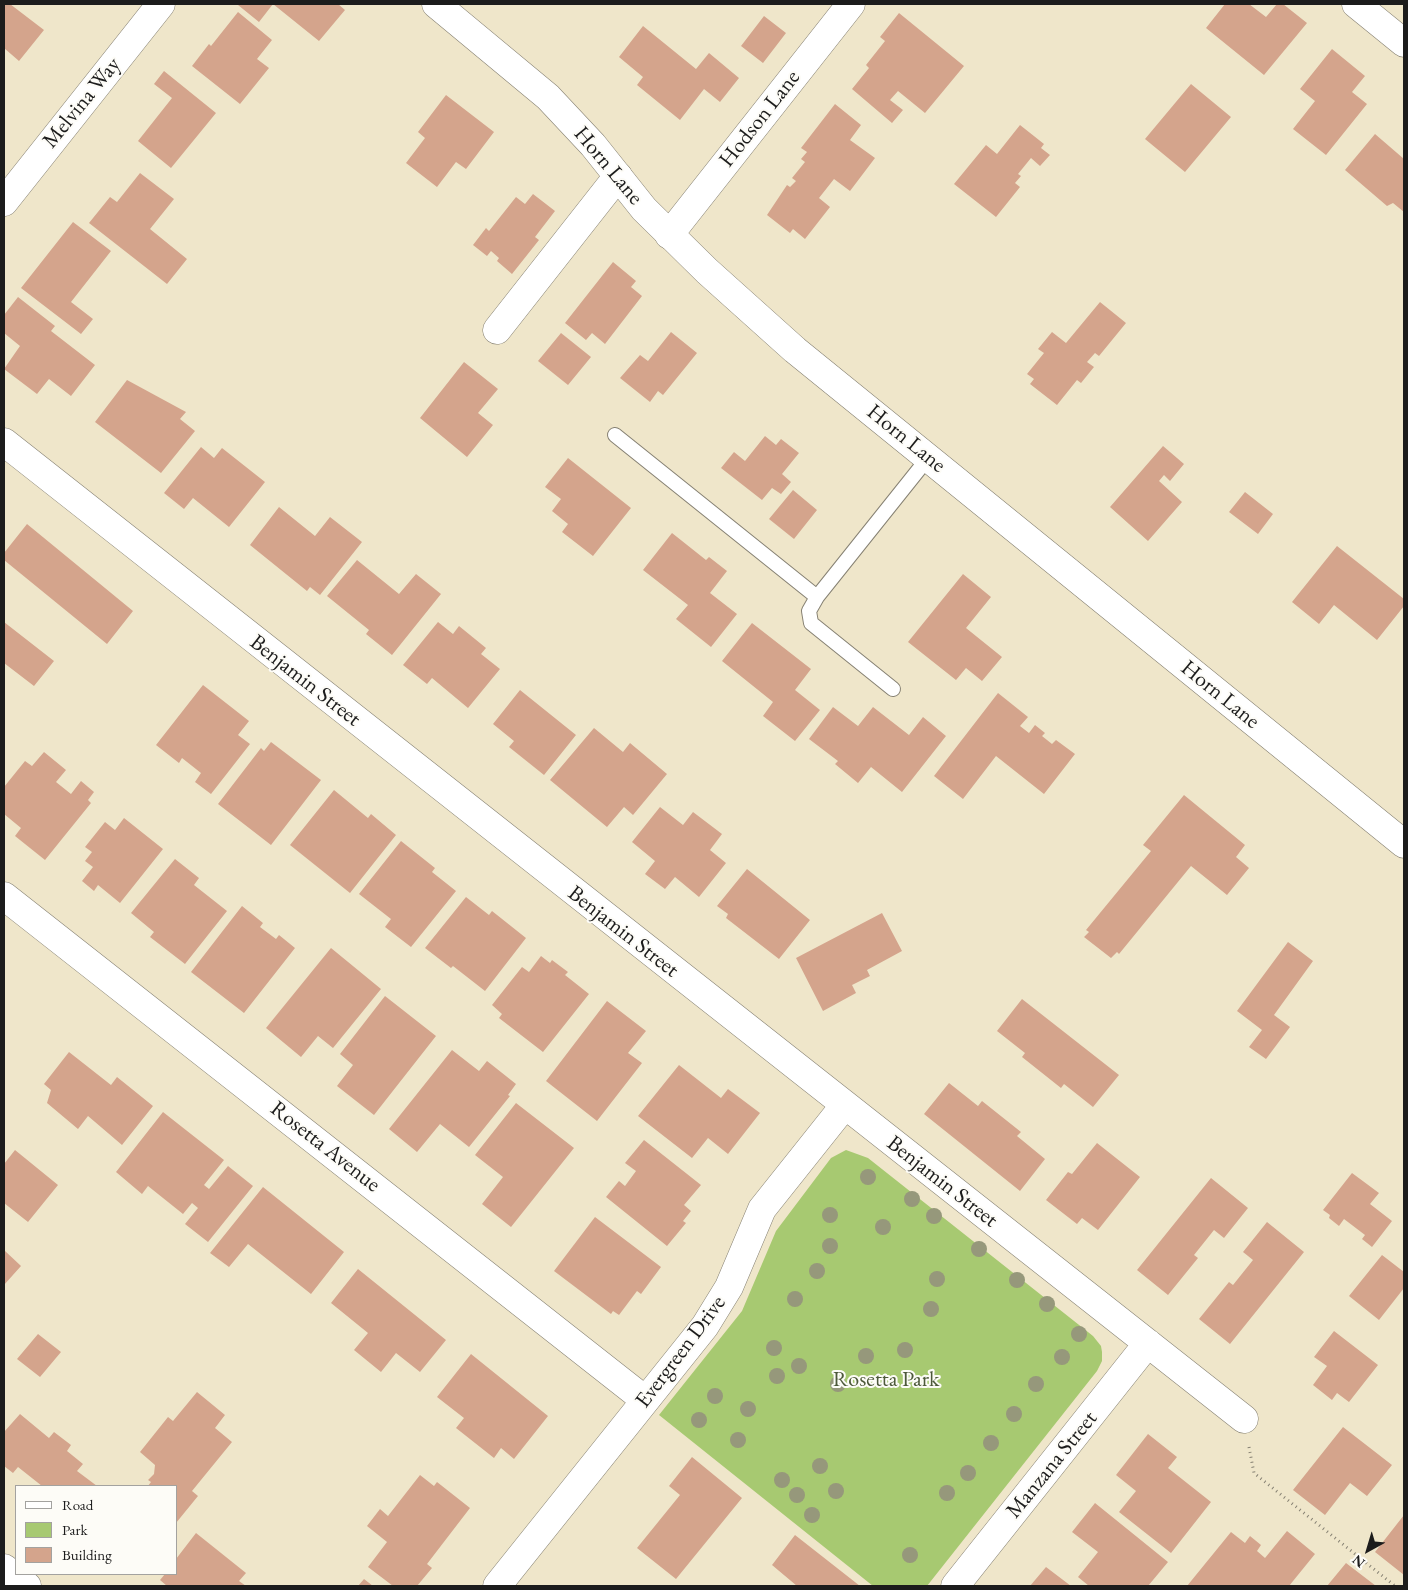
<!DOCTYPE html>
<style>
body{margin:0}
#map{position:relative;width:1408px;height:1590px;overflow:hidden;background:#efe6ca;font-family:"EB Garamond",serif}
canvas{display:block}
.frame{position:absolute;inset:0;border:5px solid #1c1c1c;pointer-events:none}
.legend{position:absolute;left:15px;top:1485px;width:162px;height:90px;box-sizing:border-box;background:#fdfcf7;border:1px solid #a3a29f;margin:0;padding:6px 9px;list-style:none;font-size:15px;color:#1c1c1c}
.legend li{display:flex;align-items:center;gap:10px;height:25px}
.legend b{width:25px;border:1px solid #a3a29f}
.north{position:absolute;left:1343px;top:1525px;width:50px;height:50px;-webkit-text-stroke:4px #fdfcf7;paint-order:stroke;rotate:219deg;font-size:14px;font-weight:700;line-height:20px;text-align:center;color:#1c1c1c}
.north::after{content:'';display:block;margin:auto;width:18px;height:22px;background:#1c1c1c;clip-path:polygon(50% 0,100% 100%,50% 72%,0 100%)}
</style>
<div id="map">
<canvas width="1408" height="1590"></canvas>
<div class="frame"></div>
<ul class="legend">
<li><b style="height:6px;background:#fff"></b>Road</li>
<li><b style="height:14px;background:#a7c971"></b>Park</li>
<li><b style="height:14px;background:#d4a48c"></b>Building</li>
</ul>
<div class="north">N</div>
</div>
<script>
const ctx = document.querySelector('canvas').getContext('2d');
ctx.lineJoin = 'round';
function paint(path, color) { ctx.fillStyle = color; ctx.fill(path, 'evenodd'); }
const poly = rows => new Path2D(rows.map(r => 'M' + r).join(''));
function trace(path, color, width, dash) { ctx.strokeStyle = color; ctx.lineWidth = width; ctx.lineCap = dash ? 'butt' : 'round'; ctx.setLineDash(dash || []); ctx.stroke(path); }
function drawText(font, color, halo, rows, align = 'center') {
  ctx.font = font + ' "EB Garamond",serif'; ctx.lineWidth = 4; ctx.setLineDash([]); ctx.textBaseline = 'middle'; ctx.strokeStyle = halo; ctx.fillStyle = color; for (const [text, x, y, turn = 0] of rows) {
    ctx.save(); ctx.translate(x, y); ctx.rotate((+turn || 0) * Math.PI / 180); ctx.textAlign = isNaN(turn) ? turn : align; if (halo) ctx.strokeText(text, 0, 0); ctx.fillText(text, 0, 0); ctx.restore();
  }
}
paint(poly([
 [846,1150,868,1158,1093,1336,1101,1346,1102,1352,1102,1361,1097,1371,927,1586,873,1586,659,1415,742,1311,776,1231,831,1158]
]), '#a7c971');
paint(poly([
 [4,4,10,4,44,30,19,61,4,48],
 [239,4,338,4,345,10,319,41,273,4,259,22,238,5],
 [1225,4,1249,4,1266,17,1277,4,1283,4,1307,23,1264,75,1206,28],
 [238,12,272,40,257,59,269,68,240,104,192,66,209,44,211,46],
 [899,13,964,66,925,113,898,91,890,100,903,110,892,123,852,89,869,68,866,65,885,41,880,37],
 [764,16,786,33,763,63,741,46],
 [643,26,696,69,709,53,739,78,720,102,704,89,680,120,637,85,643,77,619,57],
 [1332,49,1365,76,1352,92,1367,104,1326,155,1293,129,1315,101,1300,89],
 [164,71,216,113,171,168,138,141,172,98,154,84],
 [1191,84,1231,117,1185,172,1145,139],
 [446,95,494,132,466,169,456,162,437,187,406,163,425,138,418,132],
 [835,104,861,125,850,140,875,158,850,191,834,179,819,198,830,207,805,239,793,229,790,233,767,215,787,185,790,187,796,181,792,178,805,162,801,159,807,152,801,148],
 [1020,125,1044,144,1041,148,1050,155,1040,166,1031,158,1018,174,1021,176,1015,183,1020,187,996,217,954,184,986,145,997,154],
 [1375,134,1404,159,1404,212,1393,203,1387,206,1345,170],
 [140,173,174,199,150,229,187,259,167,284,89,223,110,197,117,202],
 [533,194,555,211,535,237,539,240,512,274,497,261,499,258,491,251,487,256,473,245,486,228,489,231,516,197,525,204],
 [73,222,111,251,71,302,93,319,81,334,21,288],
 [613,262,636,281,631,287,642,296,605,344,592,333,586,340,565,323],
 [18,297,55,326,51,331,95,365,71,396,49,379,37,394,4,369,20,346,4,333,4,315],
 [1100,302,1126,323,1099,356,1095,353,1087,362,1094,367,1081,383,1077,380,1057,405,1030,384,1034,379,1027,374,1044,353,1038,349,1052,332,1066,343],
 [671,332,697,353,663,395,658,391,650,402,620,378,640,355,648,361],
 [561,333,591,357,568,385,538,361],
 [464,362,498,389,478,413,493,425,467,457,420,418],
 [127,380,186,412,180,419,195,431,161,473,95,422],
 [765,436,776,445,781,439,799,453,782,474,791,482,781,494,772,488,762,500,721,468,734,452,745,461],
 [1163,446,1184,464,1170,481,1164,475,1159,481,1182,502,1148,541,1110,507],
 [201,447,214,458,222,448,265,482,229,527,193,498,184,509,164,493],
 [568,458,631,508,593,556,562,532,568,524,552,511,561,499,545,487],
 [793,490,817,510,794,539,769,519],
 [1245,492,1273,514,1258,534,1229,512],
 [279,507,315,536,330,517,362,542,320,595,310,587,307,591,250,545],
 [27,524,133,611,107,644,4,560,4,553],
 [672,533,706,560,709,557,727,571,710,593,737,614,711,647,676,619,688,605,643,570],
 [1337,546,1404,599,1404,606,1377,640,1334,605,1319,624,1292,602],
 [357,560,399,594,416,574,441,594,392,655,366,634,369,630,327,596],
 [963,574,991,597,966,628,1002,657,982,681,966,668,956,680,908,642],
 [4,622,54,661,34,686,4,663],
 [438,622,453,634,459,626,486,648,481,654,500,669,468,708,432,678,427,684,403,665],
 [752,623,811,669,795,690,820,710,795,741,763,716,773,702,722,661],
 [203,685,249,721,238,735,250,744,211,794,195,782,201,773,182,758,179,763,156,745],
 [520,690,576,735,544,775,509,747,514,741,493,724],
 [998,693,1028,717,1020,726,1029,733,1035,725,1045,733,1042,736,1052,744,1056,740,1075,754,1044,794,996,756,963,799,934,776],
 [833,707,858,726,873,707,909,735,923,717,946,736,902,792,871,767,858,783,835,764,838,761,809,739],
 [594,728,623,752,630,743,667,774,633,815,624,807,607,827,550,780],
 [271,742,321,780,271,845,218,804,261,748,264,751],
 [44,752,66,770,56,782,71,794,81,781,94,792,88,800,91,803,45,860,15,836,21,828,4,814,4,787,25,761,32,766],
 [334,790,368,818,371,814,396,835,350,893,290,845],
 [1184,795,1245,845,1236,857,1249,868,1227,895,1191,866,1119,954,1117,952,1111,958,1084,937,1089,932,1086,930,1151,851,1143,845],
 [660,807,683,825,693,812,722,834,710,850,726,863,699,897,675,877,665,889,645,874,655,861,632,842],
 [124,818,163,849,120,903,98,885,94,891,82,881,93,867,85,861,92,852,85,847,105,822,115,830],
 [401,841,435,868,432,872,456,891,411,947,385,927,391,919,359,894],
 [175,859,199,878,194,885,227,911,185,964,150,937,154,932,131,913],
 [747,869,810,920,779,959,726,918,728,914,717,906],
 [466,897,489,915,492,911,526,938,485,991,453,966,451,968,425,948],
 [242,906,263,923,260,927,276,939,279,935,295,948,244,1013,191,972],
 [882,913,902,951,867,970,870,976,852,985,856,993,823,1011,796,958],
 [1288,942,1313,961,1274,1015,1290,1027,1266,1059,1249,1047,1262,1030,1237,1011],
 [331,948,381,989,333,1048,318,1036,301,1057,266,1028],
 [541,956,550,963,552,960,568,972,565,975,589,994,543,1052,499,1018,502,1014,492,1005,522,967,529,972],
 [385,996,436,1036,374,1115,337,1086,353,1065,340,1054],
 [1022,999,1119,1075,1093,1107,1064,1084,1061,1088,1022,1057,1025,1053,997,1031],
 [607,1001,646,1031,628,1053,642,1063,597,1121,546,1081],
 [452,1050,479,1071,487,1061,516,1084,508,1095,510,1096,469,1147,440,1124,417,1152,389,1129],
 [69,1052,111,1085,117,1077,153,1106,122,1145,88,1116,78,1129,47,1103,51,1090,44,1084],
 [679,1065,721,1098,728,1089,760,1113,728,1154,708,1138,692,1158,638,1116],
 [949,1083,978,1106,982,1101,1021,1132,1017,1136,1045,1159,1020,1191,924,1114],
 [516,1103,574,1148,511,1227,482,1204,503,1177,475,1155],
 [163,1112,224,1160,204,1185,209,1189,228,1166,253,1186,208,1242,185,1224,198,1208,192,1203,183,1214,148,1186,142,1194,116,1172],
 [644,1140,701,1185,684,1205,691,1211,683,1221,686,1223,667,1246,606,1197,619,1181,625,1186,636,1171,625,1163],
 [1097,1143,1140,1177,1098,1230,1082,1218,1077,1224,1046,1200,1068,1172,1072,1174],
 [15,1150,58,1185,28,1222,4,1203,4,1164],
 [1352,1173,1379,1193,1370,1204,1392,1221,1372,1247,1362,1239,1365,1235,1344,1219,1339,1226,1329,1218,1330,1215,1323,1210],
 [1211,1178,1248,1208,1224,1238,1214,1230,1194,1255,1198,1258,1168,1295,1137,1270],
 [263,1187,344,1252,311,1294,248,1244,229,1267,210,1253],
 [595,1217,661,1267,641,1294,637,1291,619,1315,613,1311,611,1314,554,1271],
 [1267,1222,1304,1252,1230,1344,1199,1319,1229,1282,1233,1285,1253,1260,1243,1252],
 [4,1250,21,1266,4,1285],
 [1382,1255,1404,1272,1404,1288,1379,1320,1349,1296],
 [358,1269,446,1340,420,1372,396,1353,381,1372,354,1350,368,1333,331,1303],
 [1334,1331,1378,1365,1349,1402,1337,1393,1332,1400,1313,1385,1327,1366,1314,1357],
 [38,1334,61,1352,40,1377,17,1359],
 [471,1354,548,1416,514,1459,501,1448,494,1458,456,1428,464,1418,437,1397],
 [197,1392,225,1415,215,1428,232,1442,192,1491,198,1496,176,1523,176,1486,148,1486,151,1482,148,1480,154,1474,155,1465,140,1452,168,1417,173,1421],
 [20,1414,49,1438,54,1432,71,1445,67,1451,83,1464,77,1471,97,1486,42,1486,18,1467,13,1473,4,1466,4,1432],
 [1343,1427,1392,1465,1367,1496,1350,1483,1325,1515,1293,1490],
 [1148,1434,1177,1457,1168,1468,1211,1502,1171,1553,1119,1512,1136,1491,1116,1475],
 [692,1457,742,1498,676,1579,637,1548,680,1495,669,1486],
 [420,1475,434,1486,437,1482,470,1508,427,1564,432,1568,417,1586,393,1586,368,1567,387,1542,367,1526,380,1509,388,1516],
 [1095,1503,1168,1562,1148,1586,1089,1586,1078,1577,1098,1552,1072,1532],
 [1404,1515,1404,1575,1375,1552],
 [1287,1531,1315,1554,1289,1586,1187,1586,1231,1532,1245,1543,1250,1536,1261,1545,1257,1551,1265,1558],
 [196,1533,246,1573,239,1581,246,1586,167,1586,160,1580,165,1574,176,1574,176,1559],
 [795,1535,860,1586,797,1586,772,1565],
 [1346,1563,1376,1586,1327,1586],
 [1046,1567,1071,1586,1030,1586],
 [364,1579,373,1586,358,1586]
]), '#d4a48c');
const lane = poly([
 [615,435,817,597],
 [893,689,811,623,809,611,817,597,928,458]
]);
const street = poly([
 [1356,4,1404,43],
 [4,202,161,4],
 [669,235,851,4],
 [497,330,618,176],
 [4,442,1244,1419],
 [4,896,645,1400],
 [4,1568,27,1586],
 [497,1586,705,1326,729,1287,762,1209,844,1106],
 [955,1586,1148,1343]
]);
const secondary = poly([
 [436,4,548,97,593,145,644,209,707,271,795,350,1404,844]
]);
trace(lane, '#868173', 16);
trace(street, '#868173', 29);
trace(secondary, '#868173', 29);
trace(poly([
 [1249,1447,1254,1473,1395,1586]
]), '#868173', 3, [1, 4]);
trace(lane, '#fff', 14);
trace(street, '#fff', 28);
trace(secondary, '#fff', 28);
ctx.fillStyle = '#96987b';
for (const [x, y] of [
 [868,1177],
 [912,1199],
 [830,1215],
 [934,1216],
 [883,1227],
 [830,1246],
 [979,1249],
 [817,1271],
 [937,1279],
 [1017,1280],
 [795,1299],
 [1047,1304],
 [931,1309],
 [1079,1334],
 [774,1348],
 [905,1350],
 [866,1356],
 [1062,1357],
 [799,1366],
 [777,1376],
 [838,1384],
 [1036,1384],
 [715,1396],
 [748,1409],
 [1014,1414],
 [699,1420],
 [738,1440],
 [991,1443],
 [820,1466],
 [968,1473],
 [782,1480],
 [836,1491],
 [947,1493],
 [797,1495],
 [812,1515],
 [910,1555]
]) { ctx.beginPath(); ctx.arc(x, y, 8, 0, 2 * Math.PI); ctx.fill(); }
drawText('22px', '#1c1c1c', '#fdfcf7', [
 ["Melvina Way",82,103,-51],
 ["Hodson Lane",760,119,-52],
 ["Horn Lane",608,166,50],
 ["Horn Lane",906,439,39],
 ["Benjamin Street",305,681,38],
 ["Horn Lane",1220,695,39],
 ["Benjamin Street",623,932,38],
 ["Rosetta Avenue",325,1147,38],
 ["Benjamin Street",942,1182,38],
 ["Evergreen Drive",681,1352,-53],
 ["Manzana Street",1052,1465,-51]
]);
drawText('22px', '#4d593a', '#fdfcf7', [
 ["Rosetta Park",886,1380]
]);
</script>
